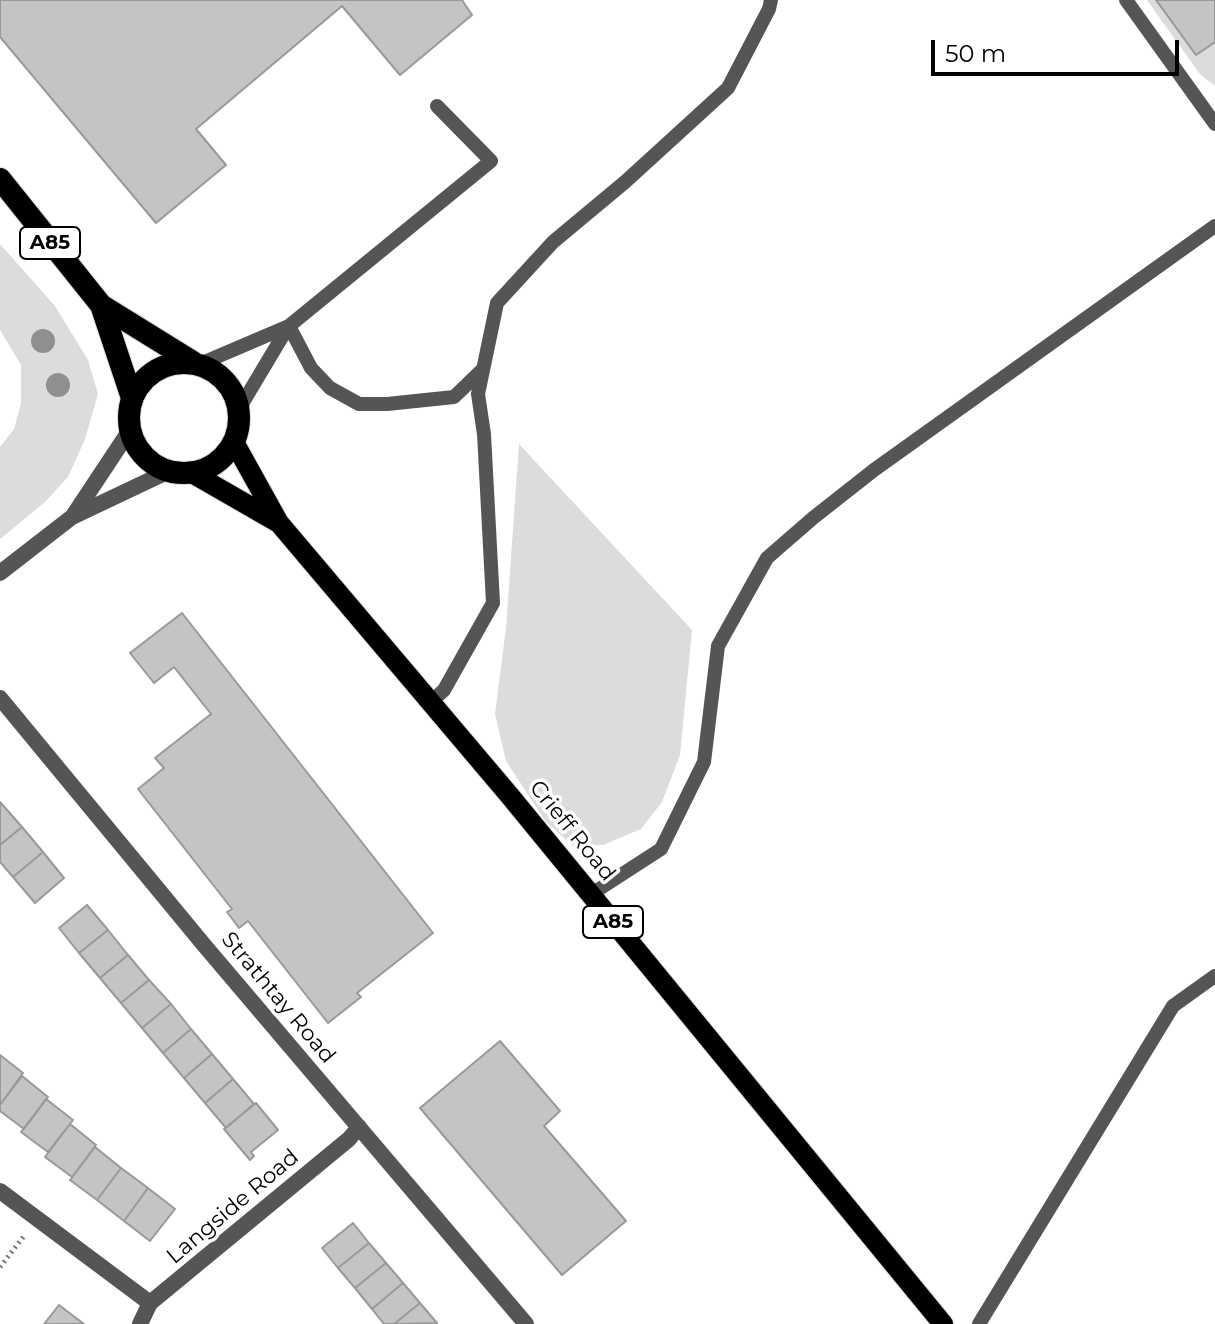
<!DOCTYPE html>
<style>
body{margin:0}
#map{position:relative;width:1215px;height:1324px;overflow:hidden;background:#fff;font-family:Montserrat,sans-serif}
canvas{display:block}
.scale{position:absolute;left:931px;top:40px;width:248px;height:36px;box-sizing:border-box;border:4px solid #000;border-top:0;padding-left:10px;font-size:24px;line-height:28px;white-space:nowrap;color:#000;-webkit-text-stroke:6px #fff;paint-order:stroke}
</style>
<div id="map">
<canvas width="1215" height="1324"></canvas>
<div class="scale">50 m</div>
</div>
<script>
const ctx = document.querySelector('canvas').getContext('2d');
ctx.lineJoin = 'round';
function paint(path, color) { ctx.fillStyle = color; ctx.fill(path, 'evenodd'); }
const poly = rows => new Path2D(rows.map(r => 'M' + r).join(''));
function trace(path, color, width, dash) { ctx.strokeStyle = color; ctx.lineWidth = width; ctx.lineCap = dash ? 'butt' : 'round'; ctx.setLineDash(dash || []); ctx.stroke(path); }
function drawText(font, color, halo, rows, align = 'center') {
  ctx.font = font + ' Montserrat,sans-serif'; ctx.lineWidth = 7; ctx.setLineDash([]); ctx.textBaseline = 'middle'; ctx.strokeStyle = halo; ctx.fillStyle = color; for (const [text, x, y, turn = 0] of rows) {
    ctx.save(); ctx.translate(x, y); ctx.rotate((+turn || 0) * Math.PI / 180); ctx.textAlign = isNaN(turn) ? turn : align; if (halo) ctx.strokeText(text, 0, 0); ctx.fillText(text, 0, 0); ctx.restore();
  }
}
paint(poly([
 [1147,0,1215,0,1215,86,1199,73],
 [0,244,55,306,88,360,98,394,85,439,68,477,45,502,0,539,0,447,14,429,21,403,21,365,0,330],
 [519,444,692,630,680,755,662,802,641,829,603,845,573,846,546,822,506,761,495,714,506,628]
]), '#dcdcdc');
const building = poly([
 [0,0,462,0,472,15,400,75,342,6,196,129,226,165,156,223,0,37,0,0],
 [1156,0,1215,0,1215,42,1196,55,1156,0],
 [182,613,433,933,357,993,361,997,328,1023,248,921,239,928,227,912,232,909,138,789,164,768,155,758,211,714,174,667,154,683,130,653,182,613],
 [0,802,22,827,0,845,0,802],
 [22,827,43,852,13,877,0,862,0,845,22,827],
 [43,852,64,878,35,903,13,877,43,852],
 [87,905,108,930,79,953,59,928,87,905],
 [108,930,128,955,100,978,79,953,108,930],
 [128,955,149,980,121,1003,100,978,128,955],
 [149,980,171,1004,142,1028,121,1003,149,980],
 [171,1004,191,1029,163,1053,142,1028,171,1004],
 [191,1029,212,1054,184,1078,163,1053,191,1029],
 [500,1041,560,1111,544,1126,626,1221,562,1275,420,1108,500,1041],
 [212,1054,233,1079,205,1103,184,1078,212,1054],
 [0,1055,23,1073,0,1105,0,1055],
 [22,1076,48,1097,24,1129,0,1111,0,1105,22,1076],
 [233,1079,254,1104,226,1128,205,1103,233,1079],
 [46,1099,73,1120,48,1152,21,1132,46,1099],
 [256,1103,278,1130,251,1152,254,1156,250,1160,224,1129,256,1103],
 [70,1124,96,1145,72,1177,45,1157,70,1124],
 [95,1147,121,1168,97,1200,70,1180,95,1147],
 [121,1168,148,1188,124,1221,97,1200,121,1168],
 [148,1188,175,1209,150,1241,124,1221,148,1188],
 [353,1223,369,1243,338,1268,322,1248,353,1223],
 [369,1243,386,1263,355,1288,338,1268,369,1243],
 [386,1263,403,1283,372,1309,355,1288,386,1263],
 [403,1283,420,1303,394,1324,384,1324,372,1309,403,1283],
 [420,1303,437,1323,394,1324,420,1303],
 [59,1305,84,1324,44,1324,59,1305]
]);
paint(building, '#c4c4c4');
trace(building, '#999', 2);
const primary = poly([
 [234,442,279,523,510,796,943,1324],
 [192,473,279,523]
]);
const trunk = poly([
 [0,179,101,305,193,362],
 [101,305,132,398],
 '129 418a55 55 0 1 1 110 0a55 55 0 1 1-110 0Z'
]);
trace(primary, '#dbdbdb', 22);
trace(trunk, '#dbdbdb', 24);
trace(poly([
 [0,1267,24,1236]
]), '#777', 5, [2, 4]);
trace(poly([
 [1126,0,1215,124],
 [289,326,311,368,330,388,359,404,387,404,454,397,483,369],
 [200,364,289,326,491,161,437,106],
 [239,409,288,327],
 [431,702,444,690,493,603,484,434,478,394,497,303,553,242,625,182,728,88,769,9,771,0],
 [590,895,661,849,704,762,718,646,767,558,813,518,874,470,1215,226],
 [979,1324,1173,1006,1215,976]
]), '#555', 14);
trace(poly([
 [0,698,204,945,526,1324],
 [0,1191,150,1303],
 [140,1324,150,1303,349,1139,359,1127]
]), '#555', 16);
trace(poly([
 [73,516,130,430],
 [0,573,72,517,169,471]
]), '#555', 16);
trace(primary, '#000', 20);
trace(trunk, '#000', 22);
ctx.fillStyle = '#8f8f8f';
for (const [x, y] of [
 [43,341],
 [58,385]
]) { ctx.beginPath(); ctx.arc(x, y, 12, 0, 2 * Math.PI); ctx.fill(); }
for (const [x, y, w] of [
 [50,243,60],
 [613,922,60]
]) { const box = new Path2D(); box.roundRect(x - w / 2, y - 16, w, 32, 6); ctx.fillStyle = '#fff'; ctx.fill(box); trace(box, '#000', 2); }
drawText('bold 20px', '#000', null, [
 ["A85",50,243],
 ["A85",613,922]
]);
drawText('22px', '#000', '#fff', [
 ["Crieff Road",572,831,51],
 ["Strathtay Road",278,998,50],
 ["Langside Road",233,1207,-40]
]);
</script>
